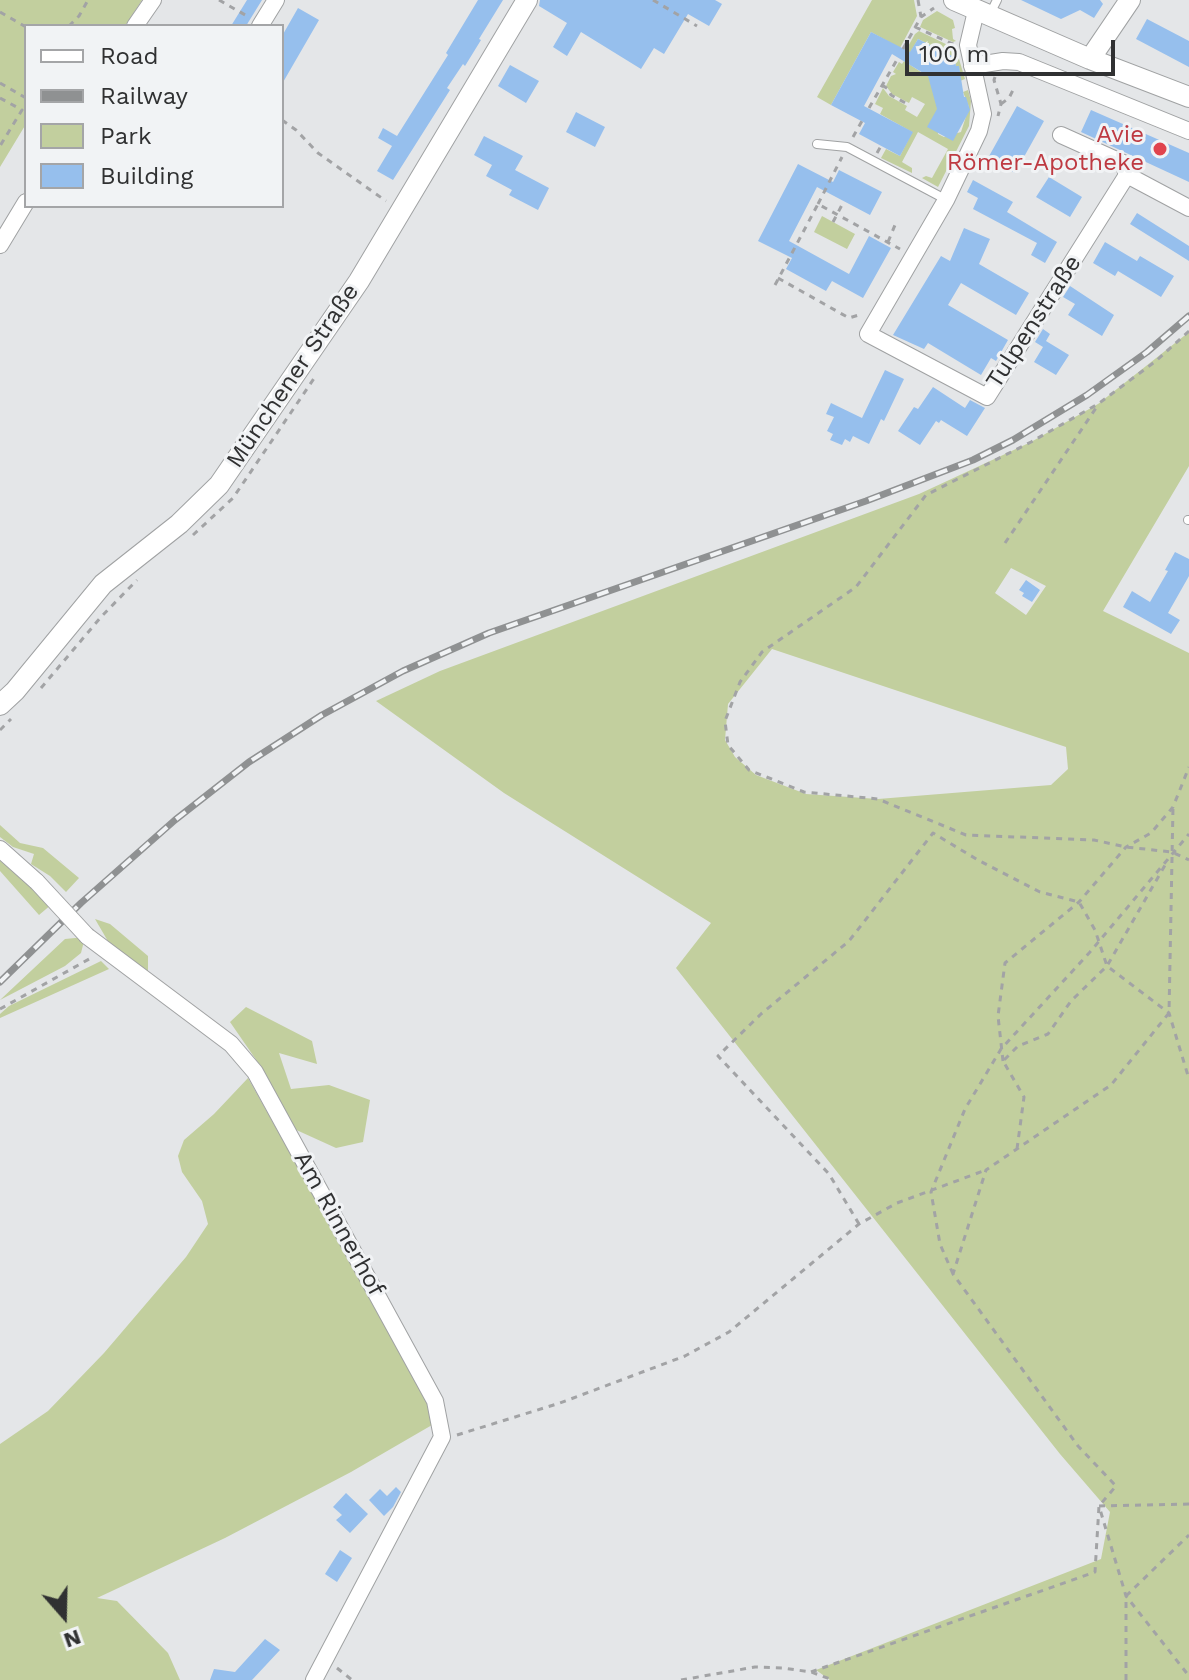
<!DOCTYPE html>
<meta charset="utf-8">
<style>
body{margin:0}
#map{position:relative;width:1189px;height:1680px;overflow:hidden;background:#e4e6e8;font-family:"Work Sans",sans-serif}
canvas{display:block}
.legend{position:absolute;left:24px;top:24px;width:260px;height:184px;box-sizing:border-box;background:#f1f3f5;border:2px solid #a4a5a7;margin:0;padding:10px 14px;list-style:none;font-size:24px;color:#303132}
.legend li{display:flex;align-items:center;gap:16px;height:40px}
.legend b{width:40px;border:2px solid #a4a5a7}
.north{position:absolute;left:24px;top:1576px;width:80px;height:80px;-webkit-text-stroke:6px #f1f3f5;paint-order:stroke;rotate:160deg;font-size:22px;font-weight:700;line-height:32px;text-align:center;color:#303132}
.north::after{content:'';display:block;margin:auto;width:28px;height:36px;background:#303132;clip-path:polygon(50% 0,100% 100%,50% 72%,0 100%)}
.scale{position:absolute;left:905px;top:40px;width:210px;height:36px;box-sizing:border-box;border:4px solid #303132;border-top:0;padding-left:10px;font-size:24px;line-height:28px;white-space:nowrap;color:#303132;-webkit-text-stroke:6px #f1f3f5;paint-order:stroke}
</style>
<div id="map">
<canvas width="1189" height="1680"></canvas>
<ul class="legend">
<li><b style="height:10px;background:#fff"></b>Road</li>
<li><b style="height:10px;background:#8f9192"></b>Railway</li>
<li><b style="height:22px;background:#c2cf9e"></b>Park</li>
<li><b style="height:22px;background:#96bfed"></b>Building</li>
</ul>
<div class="north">N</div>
<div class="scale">100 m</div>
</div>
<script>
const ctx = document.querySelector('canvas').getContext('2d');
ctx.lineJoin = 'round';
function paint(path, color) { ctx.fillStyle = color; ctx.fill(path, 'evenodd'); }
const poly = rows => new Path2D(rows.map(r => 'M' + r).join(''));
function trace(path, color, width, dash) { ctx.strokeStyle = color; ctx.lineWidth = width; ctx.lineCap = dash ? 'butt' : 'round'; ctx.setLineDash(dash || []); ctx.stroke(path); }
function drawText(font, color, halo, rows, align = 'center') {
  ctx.font = font + ' "Work Sans",sans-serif'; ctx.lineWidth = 6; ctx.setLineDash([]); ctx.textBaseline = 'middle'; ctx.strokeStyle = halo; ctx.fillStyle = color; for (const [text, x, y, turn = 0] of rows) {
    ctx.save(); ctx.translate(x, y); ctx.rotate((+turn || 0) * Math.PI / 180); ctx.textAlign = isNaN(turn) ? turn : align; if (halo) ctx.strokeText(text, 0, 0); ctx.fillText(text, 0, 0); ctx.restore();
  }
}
paint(poly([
 [0,0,142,0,125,26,26,26,26,124,0,167],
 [872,0,914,0,917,16,900,48,871,32,831,105,817,97],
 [937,11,953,20,955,28,952,29,953,39,956,41,953,42,920,27,923,20],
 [919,31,956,49,965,79,960,81,959,66,956,66,954,57,918,39,910,53,906,50,915,34],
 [904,61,924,74,926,72,931,80,937,103,938,134,944,137,961,132,969,107,963,92,968,90,971,101,969,126,938,187,922,178,926,176,932,178,948,149,918,132,902,162,912,168,912,173,881,158,886,149,900,156,912,132,880,114,883,108,875,104,883,88,889,96,907,106,905,110,917,117,925,104,912,97,909,103,892,94,886,86,891,76,896,74,893,72,899,62,902,64],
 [822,216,855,234,847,249,814,232],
 [1189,332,1189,466,1103,611,1189,653,1189,1680,830,1680,816,1670,1101,1559,1110,1512,1060,1454,676,968,711,923,504,793,376,701,440,671,919,494,1031,442,1098,404],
 [1011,568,1046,586,1026,615,995,593],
 [772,649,1066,747,1068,769,1051,785,878,799,806,794,756,775,735,757,725,740,728,704],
 [0,825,20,843,43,848,79,878,66,892,50,876,31,864,34,854,13,847,0,837],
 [0,859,52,904,39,915,0,871],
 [95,919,110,924,148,956,148,976,109,943],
 [85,937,81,953,65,966,0,1000,65,939],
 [101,961,109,969,0,1018,0,1014,9,1006],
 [246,1007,312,1041,317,1064,279,1053,291,1089,329,1085,370,1100,363,1142,336,1148,292,1128,259,1064,230,1022],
 [248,1078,429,1401,432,1425,351,1472,225,1538,97,1598,117,1601,168,1653,180,1680,0,1680,0,1444,48,1411,104,1353,186,1257,208,1224,202,1201,182,1172,178,1156,184,1140,214,1114]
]), '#c2cf9e');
paint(poly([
 [247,0,262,0,246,26,231,26],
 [478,0,503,0,479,39,481,40,465,66,463,64,447,88,450,90,393,180,377,171,392,146,378,138,383,128,397,136,448,55,446,53],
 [540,0,715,0,722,4,709,26,688,14,664,54,654,48,641,69,581,32,567,56,553,47,567,23,539,6],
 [1021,0,1100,0,1103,4,1094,18,1080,10,1061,19],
 [298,8,319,20,282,84,282,36],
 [1147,19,1189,41,1189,67,1136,39],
 [871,32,910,52,918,39,954,57,956,66,959,66,964,97,966,97,970,110,953,141,927,127,937,109,928,76,892,54,864,106,913,132,900,156,859,134,865,123,831,105],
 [510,65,539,81,526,103,498,86],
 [1017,106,1044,121,1015,173,988,158],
 [1091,110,1189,153,1189,182,1081,132],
 [576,112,605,127,595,147,566,132],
 [484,136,523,156,515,170,549,188,538,210,509,195,512,190,486,176,492,165,474,155],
 [798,164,833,182,839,170,882,192,870,215,817,187,789,241,849,274,869,236,891,248,863,298,832,281,826,291,786,269,792,258,758,241],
 [1049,177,1082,197,1070,217,1036,197],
 [973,180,1013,202,1007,212,1057,242,1045,263,1031,255,1037,243,973,209,978,198,967,192],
 [1137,213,1189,246,1189,261,1130,224],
 [964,228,990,239,979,264,1029,293,1016,315,961,283,948,305,1008,340,996,361,991,358,981,375,928,343,924,349,893,335,941,256,950,261],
 [1105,242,1137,261,1140,256,1174,276,1161,297,1118,271,1115,276,1093,263],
 [1070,286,1114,315,1102,336,1068,315,1075,304,1063,297],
 [1043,329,1050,334,1046,341,1069,355,1056,375,1034,362,1043,347,1035,342],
 [885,370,904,379,884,421,881,419,869,444,853,436,850,442,845,439,842,445,830,440,833,434,827,431,834,417,826,414,831,403,862,418],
 [933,387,965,408,970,400,985,408,967,436,941,420,939,423,936,421,920,445,898,431,914,407,918,409],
 [1175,552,1189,559,1189,576,1168,613,1180,620,1171,634,1123,607,1132,591,1150,602,1168,571,1165,570],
 [1026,580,1040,590,1032,602,1022,596,1024,593,1019,590],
 [396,1487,401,1492,393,1507,384,1516,369,1500,380,1489,387,1496],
 [346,1493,368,1514,350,1533,336,1520,342,1515,333,1507],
 [340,1550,352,1558,337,1582,325,1574],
 [265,1639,280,1650,252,1680,210,1680,214,1669,235,1672]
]), '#96bfed');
const service = poly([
 [989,16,997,0],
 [817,144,847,147,945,199],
 [1188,520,1189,520]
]);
const minor = poly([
 [976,11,968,45,983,114,979,131,946,200,868,334,987,397,1127,175],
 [135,26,153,0],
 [260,26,276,0],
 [972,66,1003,61,1019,62,1189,131],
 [1061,135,1123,163,1127,175,1189,208],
 [0,245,26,202],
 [0,849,37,882],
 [87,936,231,1044,255,1072,435,1401,442,1437,314,1680]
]);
const tertiary = poly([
 [954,0,1090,59,1189,97],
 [1090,59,1130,0],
 [0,705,15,691,103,584,179,524,219,485,359,281,527,0]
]);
trace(service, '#a0a2a3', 10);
trace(minor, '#a0a2a3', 18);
trace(tertiary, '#a0a2a3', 22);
trace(poly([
 [219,0,247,16],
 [653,0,697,26],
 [918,0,921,17],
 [0,12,26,27],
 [69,26,79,16,88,0],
 [915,27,955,45],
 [903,49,921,17,934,8],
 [995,77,994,80,1001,104,998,116],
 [0,83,26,98],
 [882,85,888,89,891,95,909,105],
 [0,98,22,110,0,146],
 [1001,104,1009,98,1015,86],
 [869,108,898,58],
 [282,120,296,130,318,153,386,201],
 [853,137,862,121],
 [877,153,881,146],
 [818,204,842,157],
 [833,222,843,203],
 [888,242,895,225],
 [778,278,849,318,862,314],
 [775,285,818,204,900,249],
 [1189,331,1156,361,1098,404,1031,442,926,495,856,587,762,652,740,682,725,721,728,745,749,770,804,792,878,799,966,835,1094,840,1126,847,1172,852,1189,860],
 [193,535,233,498,315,377],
 [1005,543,1096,408],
 [41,688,101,617,137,580],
 [0,730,11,719],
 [0,1009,91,958],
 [1003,1061,998,1016,1005,963,1079,902,1126,847,1151,833,1173,807,1189,767],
 [1017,1149,1024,1097,1003,1061,1018,1046,1048,1034,1071,1001,1107,966,1168,860],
 [859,1224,829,1174,718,1056,761,1014,849,941,933,833,978,860,1040,892,1079,902,1095,930,1107,966,1169,1013,1189,1079],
 [953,1274,940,1244,931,1192,965,1109,1001,1049,1090,952,1189,834],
 [457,1435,560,1403,685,1356,729,1332,859,1224,897,1203,986,1170],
 [1189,1504,1099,1506,1126,1596,1189,1676],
 [337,1668,352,1680],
 [811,1672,1095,1572,1099,1506,1116,1486,1078,1446,953,1274,986,1170,1111,1085,1169,1013,1173,807],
 [681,1680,755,1667,783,1668,811,1672,833,1680],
 [1126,1680,1126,1596,1189,1535]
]), '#a2a3a5', 3, [6, 6]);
trace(service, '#fff', 8);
trace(minor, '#fff', 16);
trace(tertiary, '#fff', 20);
const rail = poly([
 [0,982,81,903,175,820,249,762,322,715,403,671,489,633,866,501,973,460,1013,440,1087,395,1147,352,1189,316]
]);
trace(rail, '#8f9192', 7);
trace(rail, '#f1f3f5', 4, [12]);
const minorBridge = poly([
 [37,882,87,936]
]);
trace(minorBridge, '#a0a2a3', 18, []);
trace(minorBridge, '#fff', 16);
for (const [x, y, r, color] of [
 [1160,149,8,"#e0444e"]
]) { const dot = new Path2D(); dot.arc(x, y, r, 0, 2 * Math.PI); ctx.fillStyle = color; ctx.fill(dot); trace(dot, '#f1f3f5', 3); }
drawText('24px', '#be3a42', '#f1f3f5', [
 ["Avie",1144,135],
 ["Römer-Apotheke",1144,163]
], 'right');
drawText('24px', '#303132', '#f1f3f5', [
 ["Tulpenstraße",1034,322,-57],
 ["Münchener Straße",293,376,-56],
 ["Am Rinnerhof",339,1224,61]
]);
</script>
